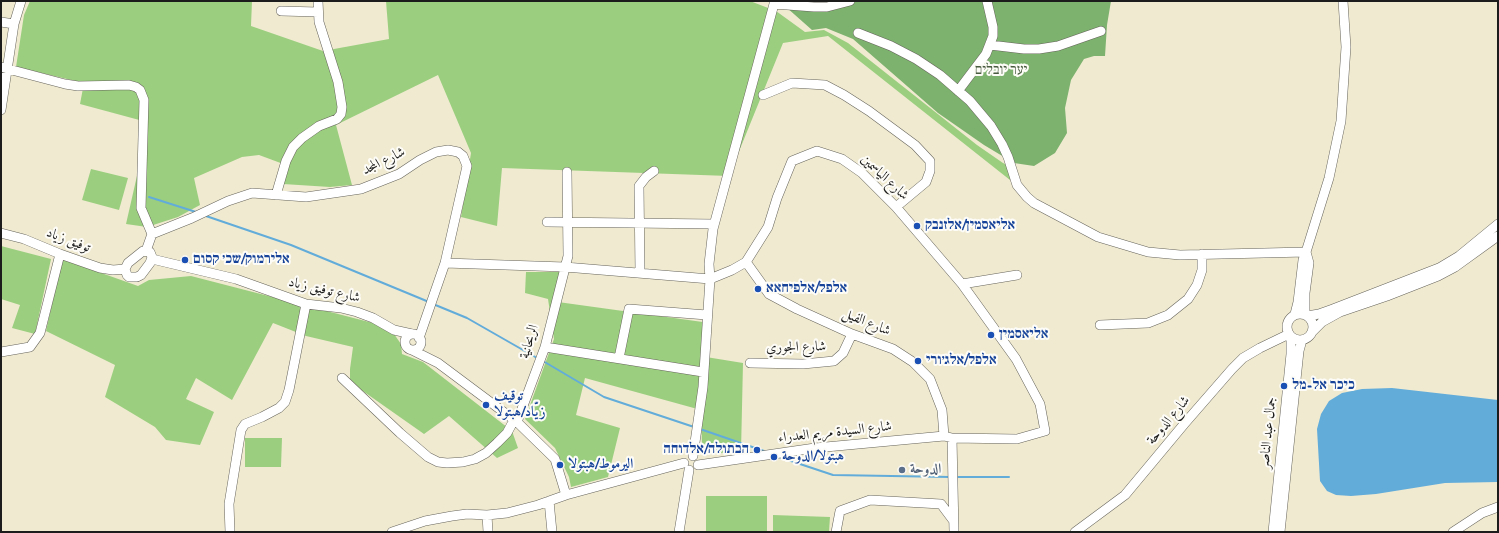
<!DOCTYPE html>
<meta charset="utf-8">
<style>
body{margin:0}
#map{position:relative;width:1499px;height:533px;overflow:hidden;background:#f0ead1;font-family:"IM FELL DW Pica",serif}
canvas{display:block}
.frame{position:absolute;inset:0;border:2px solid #1c1c1c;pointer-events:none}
</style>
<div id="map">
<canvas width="1499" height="533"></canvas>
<div class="frame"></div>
</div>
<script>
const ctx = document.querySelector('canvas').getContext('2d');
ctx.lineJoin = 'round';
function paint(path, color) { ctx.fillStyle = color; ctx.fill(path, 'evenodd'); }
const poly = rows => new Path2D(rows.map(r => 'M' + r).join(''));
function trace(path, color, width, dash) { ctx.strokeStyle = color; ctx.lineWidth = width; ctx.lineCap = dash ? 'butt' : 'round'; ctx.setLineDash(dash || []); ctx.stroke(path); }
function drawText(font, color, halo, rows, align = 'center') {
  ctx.font = font + ' "IM FELL DW Pica",Amiri,"Frank Ruhl Libre",serif'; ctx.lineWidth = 4; ctx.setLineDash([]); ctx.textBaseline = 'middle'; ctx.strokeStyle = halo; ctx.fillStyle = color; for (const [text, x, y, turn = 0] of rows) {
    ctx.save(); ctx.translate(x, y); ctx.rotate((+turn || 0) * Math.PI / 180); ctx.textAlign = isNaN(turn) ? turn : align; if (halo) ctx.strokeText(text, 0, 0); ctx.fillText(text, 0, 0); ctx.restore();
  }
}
paint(poly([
 [30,1,252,1,251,26,323,51,389,39,386,1,750,1,776,11,805,32,824,30,848,43,977,145,1003,163,1016,169,1010,180,828,36,783,43,729,176,502,168,497,226,461,217,471,153,438,75,336,125,352,185,330,187,283,184,286,165,259,155,242,157,194,178,200,205,178,217,147,227,126,224,139,167,143,121,80,104,84,83,16,67,24,15],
 [91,169,128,178,119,210,82,200],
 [1,246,51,259,35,334,12,328,20,305,1,299],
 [62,259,138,286,149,280,191,276,373,323,394,334,401,344,402,354,423,362,512,431,518,448,497,458,449,416,424,434,350,382,350,369,353,347,306,336,273,323,232,400,196,378,186,399,214,412,200,445,166,440,155,427,105,397,115,365,46,331],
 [526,272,562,272,558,302,710,323,706,357,743,363,741,452,706,454,703,451,702,446,701,410,585,378,576,415,620,428,608,477,571,487,569,477,555,448,525,419,554,339,548,299,525,293],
 [245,438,282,438,281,467,245,467],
 [706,496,767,496,767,532,706,532],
 [773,515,830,517,829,532,773,532]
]), '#9bcf7f');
paint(poly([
 [786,1,1111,1,1107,25,1105,56,1094,56,1084,59,1071,80,1065,108,1067,133,1055,153,1034,166,1014,163,984,145,938,113,853,39,826,28,812,30,786,7]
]), '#7cb26e');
paint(poly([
 [1392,388,1498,400,1498,482,1445,483,1376,494,1351,496,1336,495,1327,491,1320,481,1317,429,1321,414,1329,401,1342,393,1362,389]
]), '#62acda');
trace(poly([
 [149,197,196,212],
 [206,216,291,245,429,302],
 [433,304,467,318,537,358],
 [543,361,604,397,694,427],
 [700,429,764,451],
 [779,457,833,475,950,477],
 [956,477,1009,477]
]), '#62acda', 2);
const minor = poly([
 [281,11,318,12],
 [1,22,14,24],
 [858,33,891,46,916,59,940,75,970,101,991,126,1002,144,1008,157,1017,185,1027,197,1034,203,1098,237,1148,252,1180,255,1306,252],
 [990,45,1024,49,1039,49,1058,46,1101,31],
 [1,67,65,84,78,86,129,85,136,87,140,90,144,100,141,208,152,234],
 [958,91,986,54,993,36,993,27,987,1],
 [763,95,792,83,825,85,844,95,869,111,915,145,930,161,930,171,926,182,896,207],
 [1,110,14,24,21,1],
 [276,195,286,161,293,147,302,138,319,126,337,119,341,114,342,107,338,82,319,22,318,1],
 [547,222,714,224],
 [1,233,24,239,60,254,100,268,113,270,125,269],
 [143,251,150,252,152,257,150,263,141,275,137,277,129,277,127,275,125,269,128,263,143,251],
 [146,251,152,234,192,218,228,201,252,193,306,197,361,189,399,174,420,160,436,152,448,150,458,152,463,156,467,166,445,263,419,338],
 [152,259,236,279,306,304,341,308,357,312,373,318,394,330,412,334],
 [746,262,769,294,797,309,852,334,893,349,913,362,930,379,942,410,944,436],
 [445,263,565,267,710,279,732,270,746,262,768,227,777,198,792,161,817,151,842,159,862,173,896,207,962,284],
 [640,273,639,186,646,177,654,171],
 '1287 327a13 13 0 1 1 26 0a13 13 0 1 1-26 0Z',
 [1295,314,1298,302,1303,260,1306,252,1329,178,1341,121,1346,47,1343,1],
 [1305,315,1305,293,1309,263,1306,252],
 [1307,316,1319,314,1333,309,1439,268,1459,256,1498,224],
 [1100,325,1148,323,1168,315,1188,299,1197,285,1202,270,1202,254],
 [1312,332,1322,322,1340,312,1387,296,1438,276,1455,267,1498,236],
 '405 342a8 8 0 1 1 16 0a8 8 0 1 1-16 0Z',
 [545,347,703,372],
 [412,350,438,363,517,422,555,459,566,495],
 [1,352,30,347,40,333,60,254],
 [619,358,629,309,707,315],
 [750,363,803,364,834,361,843,353,852,334],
 [342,378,400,433,428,457,438,462,447,463,463,462,475,459,486,453,497,443,507,433,514,420],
 [517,422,545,347,568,256,567,172],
 [952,438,954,532],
 [693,456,703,387,710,279,709,264,713,229,774,4,814,7,827,7,850,1],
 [698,465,815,448,944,436,952,438,1017,439,1045,431,1040,404,1016,359,962,284,1017,275],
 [549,501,552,532],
 [487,515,488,532],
 [230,532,229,504,241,430,245,424,262,417,279,408,285,402,289,390,306,304],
 [392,532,425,521,452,516,467,514,487,515,507,513,538,505,566,495,684,463],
 [679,532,689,470],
 [836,532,840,511,870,500,941,504,953,520],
 [1075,532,1125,495,1185,423,1232,369,1243,358,1260,348,1289,334],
 [1273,532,1291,354,1291,337],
 [1280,532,1299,351,1302,340],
 [1453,532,1482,513,1498,507]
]);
trace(minor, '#66645b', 10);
trace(minor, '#fff', 9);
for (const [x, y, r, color] of [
 [917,226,4,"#1a4fb4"],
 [185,260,4,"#1a4fb4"],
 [758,289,4,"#1a4fb4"],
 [991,335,4,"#1a4fb4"],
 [918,361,4,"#1a4fb4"],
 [1284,386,4,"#1a4fb4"],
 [486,405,4,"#1a4fb4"],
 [757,450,4,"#1a4fb4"],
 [774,457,4,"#1a4fb4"],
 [560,465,4,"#1a4fb4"],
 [902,470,4,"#5c6f8a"]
]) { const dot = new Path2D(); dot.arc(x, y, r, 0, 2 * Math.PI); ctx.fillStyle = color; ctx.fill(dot); trace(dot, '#fdfcf7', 1.5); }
drawText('14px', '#485b3f', '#fdfcf7', [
 ["יער יובלים",1001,71]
]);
drawText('14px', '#1c1c1c', '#fdfcf7', [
 ["شارع المجد",384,162,-26],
 ["شارع الياسمين",884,178,43],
 ["توفيق زياد",68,241,21],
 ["شارع توفيق زياد",324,291,13],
 ["شارع الفيل",866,323,22],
 ["الريحانية",530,342,-73],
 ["شارع الجوري",796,348,-1],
 ["شارع الدوحة",1169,421,-50],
 ["شارع السيدة مريم العدراء",835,433,-6],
 ["جمال عبد الناصر",1269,433,-84]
]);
drawText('bold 14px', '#164399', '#fdfcf7', [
 ["אליאסמין/אלזנבק",925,226],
 ["אלירמוק/שכ׳ קסום",193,260],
 ["אלפל/אלפיחאא",766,289],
 ["אליאסמין",999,335],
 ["אלפל/אלג׳ורי",926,361],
 ["כיכר אל-מל",1292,386],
 ["توقيف",494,397],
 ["زيّاد/هبتولا",494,413],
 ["הבתולה/אלדוחה",749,450,"right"],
 ["هبتولا/الدوحة",782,457],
 ["اليرموط/هبتولا",568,465]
], 'left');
drawText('bold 14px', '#4e5e75', '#fdfcf7', [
 ["الدوحة",910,470]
], 'left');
</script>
